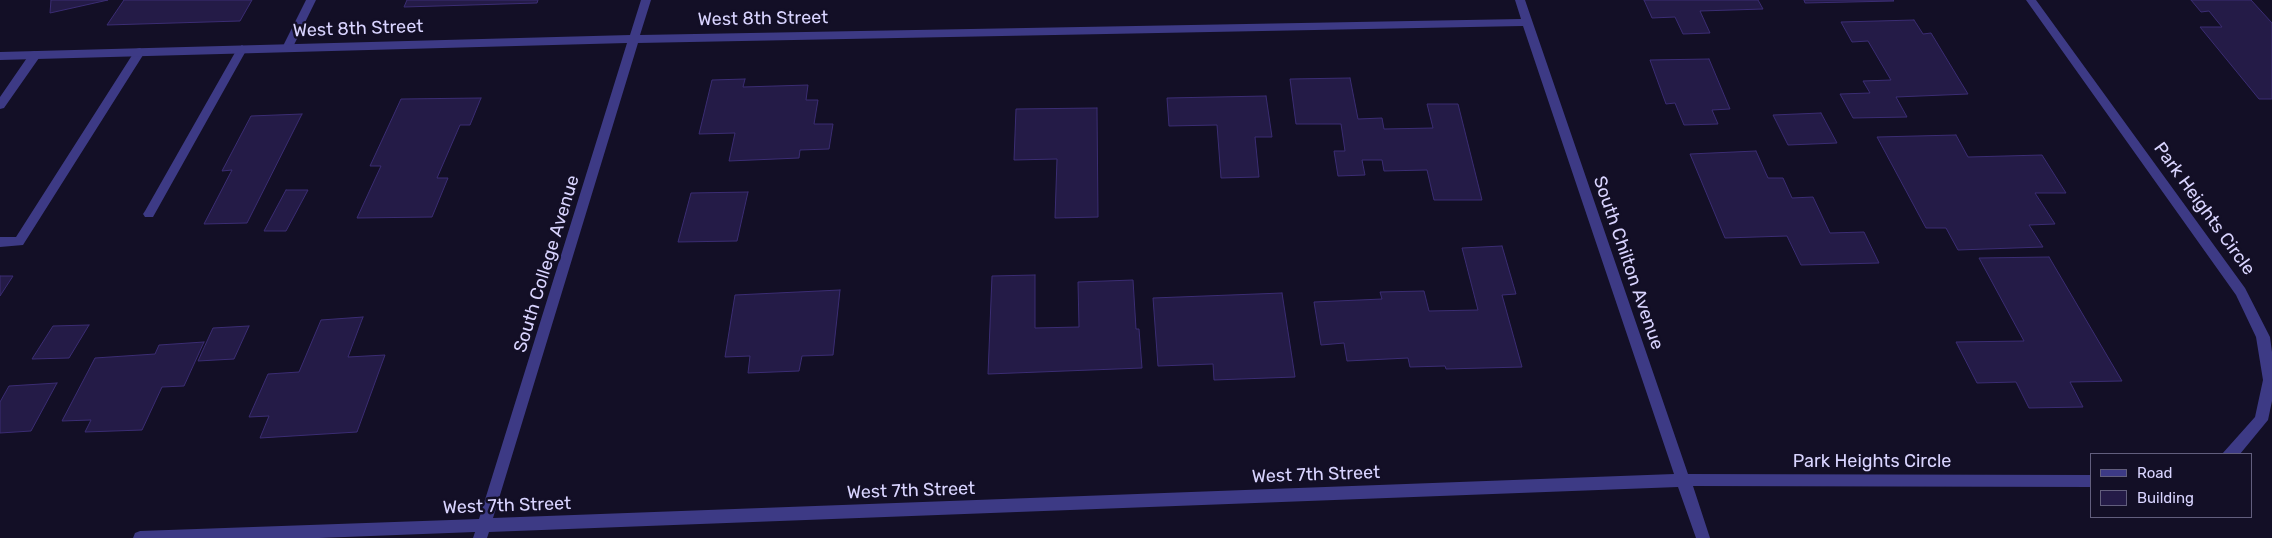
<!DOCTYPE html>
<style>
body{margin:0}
#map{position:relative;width:2272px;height:538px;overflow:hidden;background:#130f26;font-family:Rubik,sans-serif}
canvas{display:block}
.legend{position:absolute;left:2090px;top:453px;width:162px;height:65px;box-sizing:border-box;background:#130f26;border:1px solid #625e7d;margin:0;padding:6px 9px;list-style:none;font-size:15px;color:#d9d4ff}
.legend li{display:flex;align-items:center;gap:10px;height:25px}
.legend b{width:25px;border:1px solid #625e7d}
</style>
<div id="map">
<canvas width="2272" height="538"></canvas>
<ul class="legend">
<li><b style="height:6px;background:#3d3a85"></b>Road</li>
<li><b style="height:14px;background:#241b47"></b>Building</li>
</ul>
</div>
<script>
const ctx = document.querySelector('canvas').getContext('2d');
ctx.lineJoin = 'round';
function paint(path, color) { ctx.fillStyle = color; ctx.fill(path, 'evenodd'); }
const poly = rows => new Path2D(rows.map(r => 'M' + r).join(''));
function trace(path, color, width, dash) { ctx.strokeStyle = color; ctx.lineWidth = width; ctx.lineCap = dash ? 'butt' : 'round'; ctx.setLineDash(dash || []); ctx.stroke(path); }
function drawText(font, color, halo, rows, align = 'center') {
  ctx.font = font + ' Rubik,sans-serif'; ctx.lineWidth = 5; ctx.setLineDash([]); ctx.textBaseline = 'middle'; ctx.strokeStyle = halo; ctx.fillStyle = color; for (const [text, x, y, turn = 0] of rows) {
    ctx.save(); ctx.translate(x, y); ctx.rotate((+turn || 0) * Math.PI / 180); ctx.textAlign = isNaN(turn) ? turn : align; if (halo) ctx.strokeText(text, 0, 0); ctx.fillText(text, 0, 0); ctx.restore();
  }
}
const building = poly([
 [51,0,108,0,50,13,51,0],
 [124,0,252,0,240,21,107,25,124,0],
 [407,0,538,0,537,3,404,7,407,0],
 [1644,0,1758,0,1763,9,1700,11,1710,33,1683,34,1675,17,1652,18,1644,0],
 [1804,0,1893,0,1894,1,1805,3,1804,0],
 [2191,0,2251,0,2272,23,2272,99,2259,99,2200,27,2222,27,2209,11,2201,12,2191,0],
 [1914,20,1923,34,1931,33,1968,94,1896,97,1907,117,1853,118,1840,94,1870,93,1863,81,1891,80,1868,41,1852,42,1841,22,1914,20],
 [1709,59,1730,109,1712,110,1718,124,1684,125,1675,103,1666,104,1650,60,1709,59],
 [1350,78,1358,119,1382,118,1384,129,1433,128,1427,104,1458,104,1482,200,1434,200,1427,170,1384,171,1382,160,1362,160,1365,175,1338,176,1334,151,1345,151,1341,124,1296,124,1290,79,1350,78],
 [745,79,743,87,808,85,806,100,818,100,814,124,833,124,829,149,800,150,799,158,729,161,735,133,699,134,712,80,745,79],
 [1266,96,1272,137,1255,137,1259,177,1221,178,1217,125,1169,126,1167,98,1266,96],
 [481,98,470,125,460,125,437,178,448,178,432,217,357,218,381,166,370,166,401,99,481,98],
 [1097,108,1098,217,1055,218,1057,159,1014,160,1016,109,1097,108],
 [1821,113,1837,143,1788,145,1773,115,1821,113],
 [302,114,247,223,204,224,232,170,222,171,251,116,302,114],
 [1956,135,1968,157,2042,155,2066,193,2035,193,2055,224,2029,225,2043,247,1958,250,1946,228,1926,228,1877,137,1956,135],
 [1756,151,1768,178,1783,178,1792,198,1813,197,1830,233,1864,232,1879,263,1801,265,1787,236,1725,238,1690,154,1756,151],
 [286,190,308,190,286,231,264,231,286,190],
 [748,192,737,241,678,242,691,193,748,192],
 [1502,246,1516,294,1502,295,1522,367,1446,369,1445,366,1410,367,1408,358,1347,361,1344,343,1321,345,1314,302,1382,299,1380,292,1424,291,1429,311,1478,310,1462,248,1502,246],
 [2049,257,2122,381,2070,382,2083,407,2029,408,2016,382,1977,383,1956,342,2024,341,1979,258,2049,257],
 [1035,275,1035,328,1079,327,1078,282,1133,280,1136,329,1139,329,1142,368,988,374,992,276,1035,275],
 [0,276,13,276,0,296,0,276],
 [840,290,833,355,802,356,799,371,748,373,750,356,725,357,735,295,840,290],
 [1282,293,1295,377,1214,380,1213,364,1158,366,1153,298,1282,293],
 [363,317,348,357,385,355,357,432,260,438,269,416,249,417,268,374,299,372,321,320,363,317],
 [89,325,69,358,32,359,53,326,89,325],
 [249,326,234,359,198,361,213,328,249,326],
 [204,342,184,386,162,387,142,430,85,432,91,420,62,421,95,358,155,354,159,345,204,342],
 [57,383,31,431,0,433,0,402,9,386,57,383]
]);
paint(building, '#241b47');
trace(building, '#3b2d73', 1);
paint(poly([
 [306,0,316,0,291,51,283,51,282,48,306,0],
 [242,45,247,49,153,217,145,217,143,214,145,211,237,49,242,45],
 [140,48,145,52,23,245,0,247,0,237,16,237,136,49,140,48],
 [35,51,40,55,39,58,4,108,0,109,0,97,31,52,35,51]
]), '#3d3a85');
paint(poly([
 [641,0,651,0,640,35,1521,19,1515,0,1525,0,1688,474,2091,475,2091,487,1693,486,1710,538,1696,538,1678,487,489,532,487,538,473,538,475,532,319,538,133,538,135,533,140,531,479,519,627,43,0,60,0,52,630,35,641,0],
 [1523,26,1674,474,493,518,638,43,1523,26],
 [2026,0,2036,0,2245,288,2270,337,2272,352,2272,401,2268,420,2240,454,2222,454,2255,417,2263,380,2256,337,2236,295,2026,0]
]), '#3d3a85');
drawText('18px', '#d9d4ff', '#130f26', [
 ["West 8th Street",763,19,-1],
 ["West 8th Street",358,29,-2],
 ["Park Heights Circle",2204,209,54],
 ["South Chilton Avenue",1628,263,71],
 ["South College Avenue",547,264,-73],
 ["Park Heights Circle",1872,462],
 ["West 7th Street",1316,475,-2],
 ["West 7th Street",911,491,-2],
 ["West 7th Street",507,506,-2]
]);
</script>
